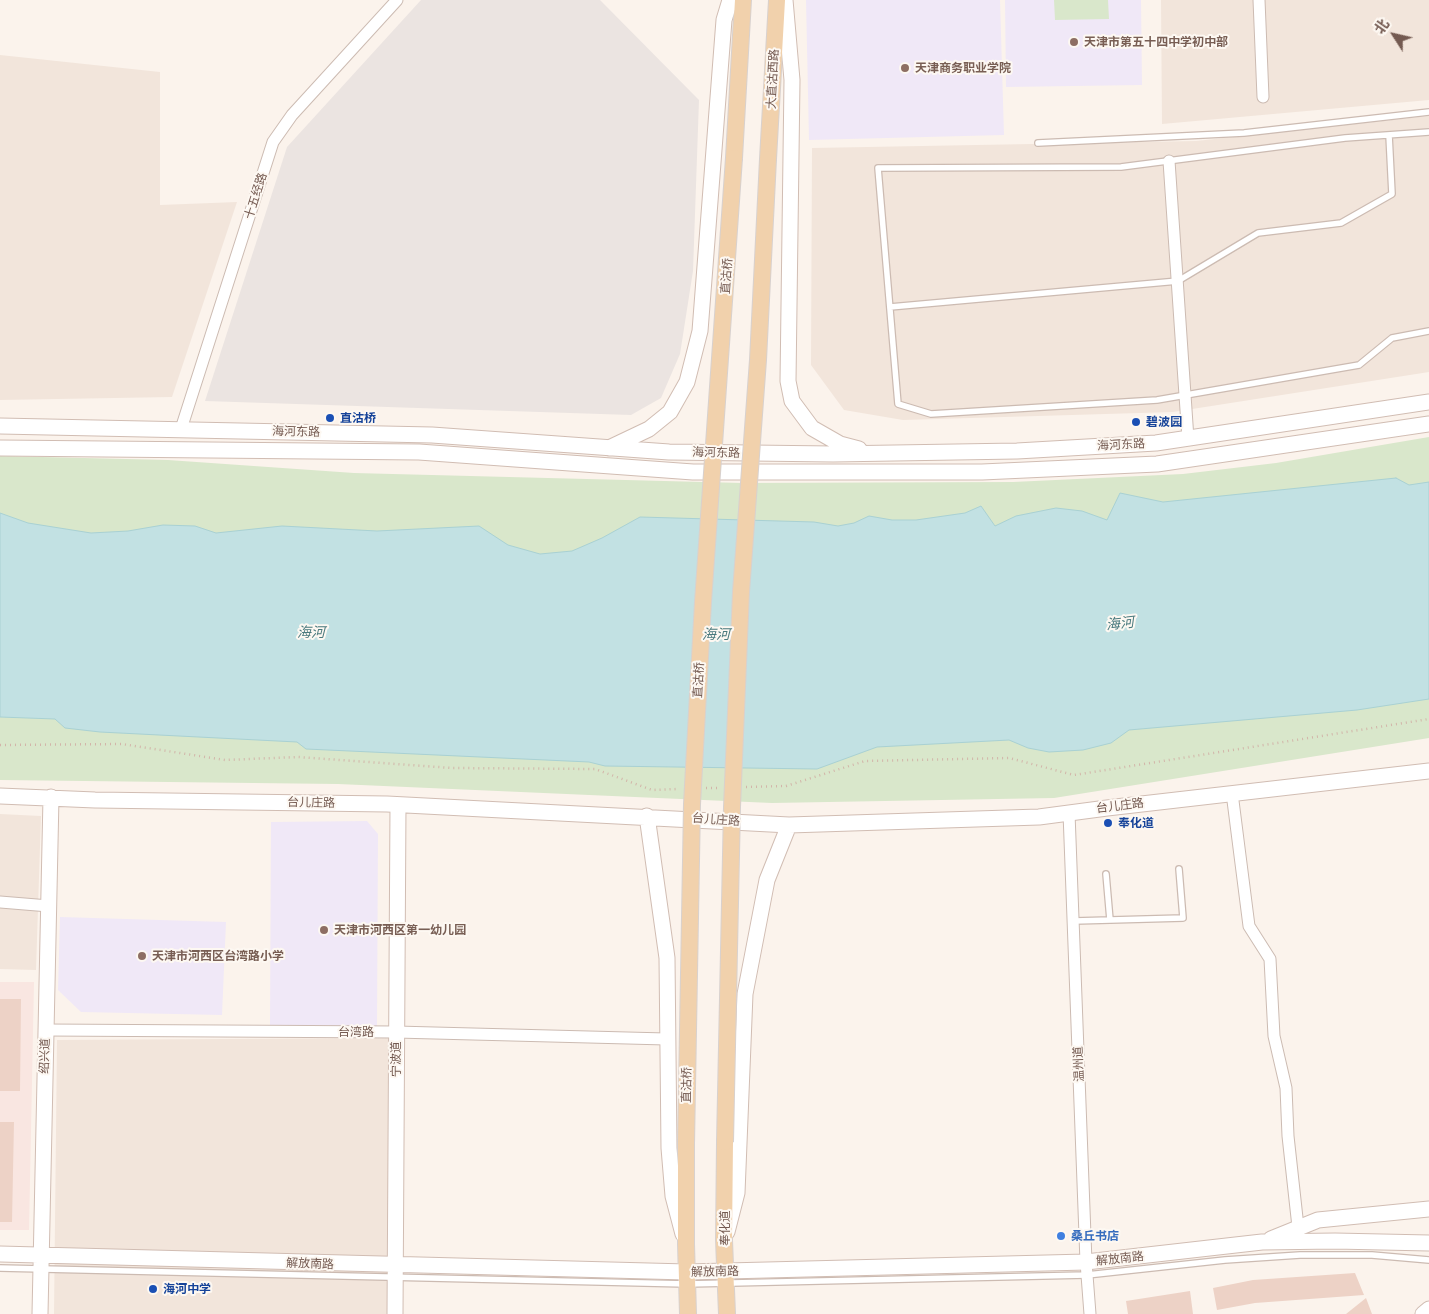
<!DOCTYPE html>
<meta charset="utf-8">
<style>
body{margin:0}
#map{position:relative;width:1429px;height:1314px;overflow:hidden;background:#fbf3ec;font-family:"Work Sans","Noto Sans SC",sans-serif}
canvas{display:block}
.north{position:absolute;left:1369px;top:10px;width:50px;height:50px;-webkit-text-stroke:4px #fdf8f2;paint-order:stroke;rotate:305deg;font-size:14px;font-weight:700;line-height:20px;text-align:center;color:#745a51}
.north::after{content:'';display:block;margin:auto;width:18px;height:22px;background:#745a51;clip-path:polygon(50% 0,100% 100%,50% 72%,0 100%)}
</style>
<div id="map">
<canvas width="1429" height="1314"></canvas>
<div class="north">北</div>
</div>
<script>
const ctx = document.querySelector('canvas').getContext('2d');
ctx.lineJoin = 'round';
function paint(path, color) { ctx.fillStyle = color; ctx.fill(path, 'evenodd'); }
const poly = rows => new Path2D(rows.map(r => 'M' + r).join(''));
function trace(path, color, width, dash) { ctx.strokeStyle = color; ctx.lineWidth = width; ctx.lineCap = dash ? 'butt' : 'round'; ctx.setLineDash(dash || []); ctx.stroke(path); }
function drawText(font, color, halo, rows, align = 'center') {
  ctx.font = font + ' "Work Sans","Noto Sans SC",sans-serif'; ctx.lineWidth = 4; ctx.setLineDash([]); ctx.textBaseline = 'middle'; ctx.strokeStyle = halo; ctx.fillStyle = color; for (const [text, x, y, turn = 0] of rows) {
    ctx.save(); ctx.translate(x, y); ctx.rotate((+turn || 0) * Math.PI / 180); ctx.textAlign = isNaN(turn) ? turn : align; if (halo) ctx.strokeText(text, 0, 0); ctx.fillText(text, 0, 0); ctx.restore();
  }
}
paint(poly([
 [1161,0,1429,0,1429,100,1162,124],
 [0,55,160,72,160,205,237,202,172,397,0,400],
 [1429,116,1429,372,1173,412,903,420,844,410,811,365,812,148,1196,141],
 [0,814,41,816,36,970,0,969],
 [390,1038,389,1314,54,1314,57,1040]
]), '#f2e5db');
paint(poly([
 [0,982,34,982,29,1230,0,1230]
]), '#f9e6e1');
paint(poly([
 [421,0,600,0,699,100,693,271,680,354,661,398,631,415,205,401,287,147]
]), '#ebe4e1');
paint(poly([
 [806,0,1000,0,1004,135,809,140],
 [1005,0,1141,0,1142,85,1006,87],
 [367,821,378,834,377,1027,270,1026,271,822],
 [60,917,226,922,222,1015,81,1012,58,990]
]), '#f0e8f7');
paint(poly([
 [1054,0,1108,0,1109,19,1055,20],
 [1429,437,1429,738,1054,798,772,803,338,784,0,780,0,456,168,460,354,473,742,483,1013,482,1183,474,1276,463]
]), '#d9e7cb');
const water = poly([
 [1396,478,1409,485,1429,482,1429,699,1357,710,1129,730,1111,743,1083,750,1049,752,1028,748,1009,740,877,747,817,769,605,766,589,762,306,749,297,742,100,732,65,728,55,719,0,717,0,513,28,523,91,533,128,531,163,525,195,526,216,533,282,526,377,531,479,526,508,545,540,554,572,551,602,538,640,517,814,522,838,526,854,523,869,516,892,520,916,520,965,513,981,506,995,526,1016,516,1056,508,1082,511,1107,520,1120,493,1163,502,1396,478]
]);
paint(water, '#c2e1e3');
trace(water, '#a9d1d3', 1);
paint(poly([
 [0,999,21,999,20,1091,0,1091],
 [0,1122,14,1122,12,1222,0,1222],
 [1355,1273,1364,1295,1255,1303,1217,1310,1213,1288,1253,1280],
 [1190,1291,1193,1314,1128,1314,1126,1301],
 [1366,1298,1372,1314,1346,1314]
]), '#edd2c6');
const lane = poly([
 [1429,132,1345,138,1121,167,878,168,898,404,931,414,1157,400,1359,365,1392,338,1429,331],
 [1038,143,1244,133,1429,112],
 [890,307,1178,281,1258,233,1341,223,1392,194,1389,135],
 [1106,874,1110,920],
 [1074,921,1183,918,1179,869],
 [0,1268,687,1284,1087,1275,1225,1260,1300,1255,1372,1255,1429,1260]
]);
const street = poly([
 [1259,0,1263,97],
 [1169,161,1188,439],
 [181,429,273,142,292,115,397,0],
 [1232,793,1249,926,1270,959,1274,1036,1286,1088,1288,1136,1298,1227],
 [1069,813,1086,1262,1090,1314],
 [0,902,49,906],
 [46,1030,396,1032,666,1039]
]);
const secondary = poly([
 [785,0,792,80,788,381,792,401,812,428,840,444,859,449],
 [0,426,432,435,669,452,833,454,1017,451,1156,443,1429,402],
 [0,448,419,452,693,472,982,472,1157,464,1429,424],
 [609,448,649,429,670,412,687,382,700,331,724,20,730,0],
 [0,796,95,800,387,804,789,825,1039,817,1107,808,1429,771],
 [647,816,667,958,669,1148,673,1196,683,1234],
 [727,1232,737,1193,745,994,767,880,789,825],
 [1271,1239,1318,1220,1429,1209],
 [0,1254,687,1272,1086,1262,1262,1242,1335,1241,1429,1243],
 [40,1314,51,797],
 [395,1314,398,805],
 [1423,1314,1429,1309]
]);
const primary = poly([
 [734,158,743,0],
 [768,159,777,0],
 [725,1142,724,1240,727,1314],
 [686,1144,686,1244,688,1314]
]);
trace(lane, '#ccbbb2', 8);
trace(street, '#ccbbb2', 13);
trace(secondary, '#d1bdb3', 17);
trace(primary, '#d8d1ce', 18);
trace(poly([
 [0,745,122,744,225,760,298,757,452,768,595,769,652,790,678,789],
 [746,787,786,786,865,761,1009,758,1074,775,1429,719],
 [706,788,718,788]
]), '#d2b5a9', 2.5, [1, 4]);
trace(lane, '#fff', 5.5);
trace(street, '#fff', 11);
trace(secondary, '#fff', 15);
trace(primary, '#f1d1ac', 16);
const primaryBridge = poly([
 [725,1142,732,807,741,592,758,360,768,159],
 [686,1144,692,804,703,602,734,158]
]);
trace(primaryBridge, '#d8d1ce', 18, []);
trace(primaryBridge, '#f1d1ac', 16);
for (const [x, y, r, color] of [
 [1074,42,5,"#8d6e63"],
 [905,68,5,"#8d6e63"],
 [330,418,5,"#1a4fb4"],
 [1136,422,5,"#1a4fb4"],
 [1108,823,5,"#1a4fb4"],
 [324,930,5,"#8d6e63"],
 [142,956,5,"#8d6e63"],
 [1061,1236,5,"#3f7fe0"],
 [153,1289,5,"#1a4fb4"]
]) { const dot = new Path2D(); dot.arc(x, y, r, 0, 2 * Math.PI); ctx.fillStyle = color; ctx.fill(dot); trace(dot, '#fdf8f2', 2); }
drawText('bold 12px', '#785e54', '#fdf8f2', [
 ["天津市第五十四中学初中部",1084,42],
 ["天津商务职业学院",915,68],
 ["天津市河西区第一幼儿园",334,930],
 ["天津市河西区台湾路小学",152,956]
], 'left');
drawText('12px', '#745a51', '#fdf8f2', [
 ["大直沽西路",773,79,-87],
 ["十五经路",256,196,-72],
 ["直沽桥",727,276,-86],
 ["海河东路",296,432,1],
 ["海河东路",1121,445,-3],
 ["海河东路",716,453,1],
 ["直沽桥",699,680,-87],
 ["台儿庄路",311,803,1],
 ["台儿庄路",1120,806,-7],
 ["台儿庄路",716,820,4],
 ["台湾路",356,1032],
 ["绍兴道",45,1056,-88],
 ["宁波道",396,1059,-90],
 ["温州道",1079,1064,-92],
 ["直沽桥",687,1085,-89],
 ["奉化道",725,1228,-90],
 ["解放南路",1120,1259,-6],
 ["解放南路",310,1264,2],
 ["解放南路",715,1272,-1]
]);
drawText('bold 12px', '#164399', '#fdf8f2', [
 ["直沽桥",340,418],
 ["碧波园",1146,422],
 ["奉化道",1118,823],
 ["海河中学",163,1289]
], 'left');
drawText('bold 12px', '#366cbe', '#fdf8f2', [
 ["桑丘书店",1071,1236]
], 'left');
drawText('italic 14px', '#49797d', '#fdf8f2', [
 ["海河",1120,624,-6],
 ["海河",311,633],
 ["海河",716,635]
]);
</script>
